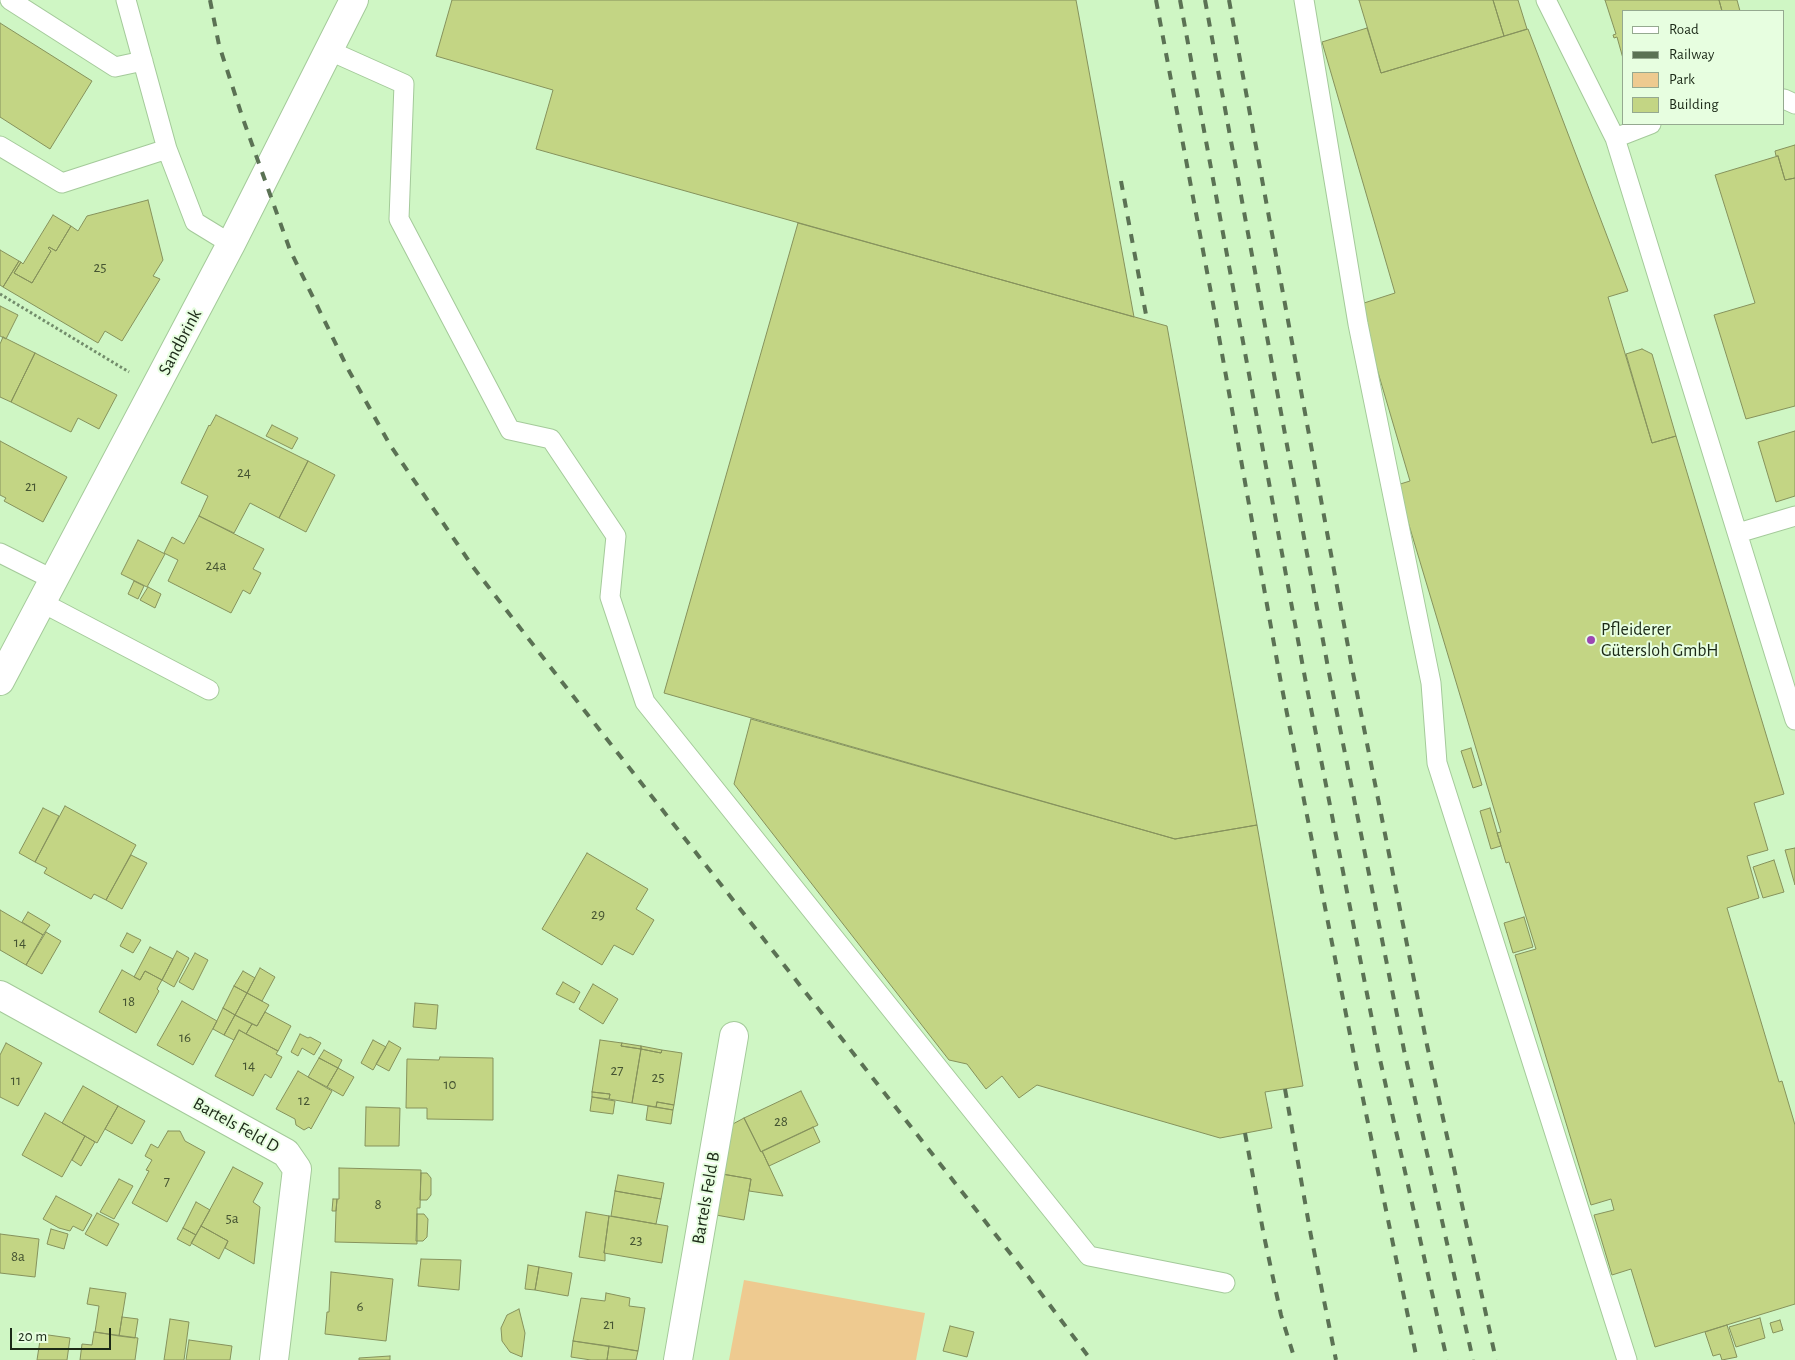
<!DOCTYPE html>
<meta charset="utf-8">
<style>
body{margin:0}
#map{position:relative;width:1795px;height:1360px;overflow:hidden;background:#cff6c4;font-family:"Alegreya Sans",sans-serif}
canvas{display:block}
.legend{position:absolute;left:1622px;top:10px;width:162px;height:115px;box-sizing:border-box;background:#e7fee0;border:1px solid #95a990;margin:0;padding:6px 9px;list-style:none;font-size:15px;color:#1b2917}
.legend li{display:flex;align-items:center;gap:10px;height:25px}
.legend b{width:25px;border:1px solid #95a990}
.scale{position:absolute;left:10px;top:1328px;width:101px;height:22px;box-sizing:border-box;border:2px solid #1b2917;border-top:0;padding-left:6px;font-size:15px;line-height:18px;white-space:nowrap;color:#1b2917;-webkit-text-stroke:4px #e7fee0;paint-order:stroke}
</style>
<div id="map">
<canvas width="1795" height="1360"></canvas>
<ul class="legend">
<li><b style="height:6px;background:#fff"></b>Road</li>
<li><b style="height:6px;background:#5b7254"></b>Railway</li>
<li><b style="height:14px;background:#eeca90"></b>Park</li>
<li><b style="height:14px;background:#c3d584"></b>Building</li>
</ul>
<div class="scale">20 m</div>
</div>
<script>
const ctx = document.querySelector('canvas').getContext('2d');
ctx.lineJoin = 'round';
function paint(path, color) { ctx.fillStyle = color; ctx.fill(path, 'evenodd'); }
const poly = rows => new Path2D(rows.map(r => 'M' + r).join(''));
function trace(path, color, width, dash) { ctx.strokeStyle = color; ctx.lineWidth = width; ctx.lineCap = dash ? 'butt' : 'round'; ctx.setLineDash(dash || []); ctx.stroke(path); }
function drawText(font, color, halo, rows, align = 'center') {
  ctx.font = font + ' "Alegreya Sans",sans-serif'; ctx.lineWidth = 4; ctx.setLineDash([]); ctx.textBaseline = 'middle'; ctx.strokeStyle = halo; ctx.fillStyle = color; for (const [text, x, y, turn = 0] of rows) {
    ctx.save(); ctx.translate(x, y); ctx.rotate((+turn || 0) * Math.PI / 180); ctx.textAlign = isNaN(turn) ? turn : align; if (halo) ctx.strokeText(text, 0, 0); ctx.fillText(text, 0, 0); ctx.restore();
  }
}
paint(poly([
 [744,1280,925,1313,916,1360,729,1360]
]), '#eeca90');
const building = poly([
 [452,0,1076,0,1134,317,536,149,553,90,436,56,452,0],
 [1359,0,1493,0,1504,36,1381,73,1359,0],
 [1493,0,1518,0,1527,29,1504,36,1493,0],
 [1605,0,1719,0,1722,11,1624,11,1624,62,1617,37,1614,38,1613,35,1616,34,1605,0],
 [1719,0,1737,0,1740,11,1722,11,1719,0],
 [0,23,92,81,50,149,0,117,0,23],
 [1367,28,1381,73,1528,29,1628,291,1608,297,1652,443,1676,436,1784,794,1754,803,1768,850,1747,856,1759,898,1727,908,1779,1082,1782,1081,1795,1125,1795,1304,1655,1347,1631,1269,1612,1275,1594,1215,1614,1210,1611,1199,1591,1205,1515,955,1536,949,1509,862,1506,863,1501,846,1497,833,1501,832,1397,485,1410,481,1367,335,1361,304,1395,293,1322,42,1367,28],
 [1795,145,1795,178,1785,180,1778,156,1776,156,1775,151,1795,145],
 [1778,156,1785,180,1795,178,1795,406,1746,419,1714,315,1755,303,1715,175,1778,156],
 [148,200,163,260,153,276,160,279,122,341,105,331,98,343,3,287,19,261,21,262,14,273,32,283,51,251,48,248,49,247,56,251,71,226,78,231,87,216,148,200],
 [53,215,71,226,56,251,49,247,48,248,51,251,32,283,14,273,21,262,23,264,53,215],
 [798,223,1167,326,1257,825,1175,839,664,693,798,223],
 [0,250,19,261,3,287,0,285,0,250],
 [0,306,18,315,6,339,0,336,0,306],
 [3,337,35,353,11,402,0,397,0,344,3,337],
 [1642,349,1652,354,1676,436,1652,443,1626,354,1642,349],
 [35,353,117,395,99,429,78,418,71,432,11,402,35,353],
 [216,415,308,461,279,518,250,503,234,533,199,516,208,496,181,483,209,425,210,426,216,415],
 [272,425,298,438,292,449,266,436,272,425],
 [1795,431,1795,496,1776,502,1758,442,1795,431],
 [0,441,67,477,43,522,4,501,6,498,0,495,0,441],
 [308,461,335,475,306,532,279,518,308,461],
 [199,516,264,549,253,569,261,573,250,594,243,590,231,613,168,581,178,560,164,553,172,537,184,544,199,516],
 [138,540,165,554,147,587,121,574,138,540],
 [134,581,144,586,138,599,128,594,134,581],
 [148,587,161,594,155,608,140,600,148,587],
 [751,719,1175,839,1257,825,1303,1086,1265,1092,1272,1128,1220,1138,1037,1085,1019,1098,1002,1076,986,1089,967,1064,949,1060,734,784,751,719],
 [1471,748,1482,785,1473,788,1461,751,1471,748],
 [65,806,136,845,106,900,94,894,91,899,44,873,47,868,35,862,65,806],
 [43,808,59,816,35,862,19,853,43,808],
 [1490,808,1501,846,1491,849,1480,811,1490,808],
 [1795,848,1795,885,1785,850,1795,848],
 [587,853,648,889,636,909,654,920,633,955,614,945,602,965,542,929,587,853],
 [131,855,147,863,122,909,106,900,131,855],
 [1774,860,1784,892,1763,898,1753,867,1774,860],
 [0,910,43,935,26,965,0,950,0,910],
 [28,912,50,925,43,935,22,922,28,912],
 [1524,917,1533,947,1513,953,1504,923,1524,917],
 [46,932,61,941,42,974,26,965,46,932],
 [127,933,141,940,133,953,120,946,127,933],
 [150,947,173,959,162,980,145,971,140,980,134,977,150,947],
 [177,951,189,958,174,987,162,980,177,951],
 [195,953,208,960,193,990,179,982,195,953],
 [260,968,275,977,262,1001,247,993,260,968],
 [122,970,140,980,145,971,162,980,157,989,159,991,136,1033,99,1012,122,970],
 [243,971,255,978,247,993,234,986,243,971],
 [563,982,580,992,574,1003,556,994,563,982],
 [593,984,618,999,603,1024,579,1009,593,984],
 [234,986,247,993,235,1015,223,1008,234,986],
 [247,993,269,1005,257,1026,235,1015,247,993],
 [182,1001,217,1021,193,1065,157,1045,182,1001],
 [415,1003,438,1005,436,1029,413,1027,415,1003],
 [223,1008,235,1015,224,1035,213,1029,223,1008],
 [265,1012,291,1026,278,1051,246,1034,252,1024,257,1026,265,1012],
 [235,1015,252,1024,246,1034,239,1030,234,1040,224,1035,235,1015],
 [239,1030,278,1051,276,1054,282,1057,271,1078,265,1074,253,1096,215,1076,239,1030],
 [300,1034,308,1038,310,1037,321,1043,314,1055,302,1048,298,1056,291,1052,300,1034],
 [373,1040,386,1047,373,1070,361,1063,373,1040],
 [600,1040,622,1043,621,1046,641,1049,632,1103,609,1099,610,1094,592,1092,600,1040],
 [389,1041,401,1048,389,1071,376,1064,389,1041],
 [6,1043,42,1063,18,1106,0,1097,0,1055,6,1043],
 [622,1043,641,1046,641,1049,621,1046,622,1043],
 [641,1046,662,1050,661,1053,641,1049,641,1046],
 [641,1049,661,1053,662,1050,682,1053,674,1105,657,1102,656,1107,632,1103,641,1049],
 [324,1050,342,1060,338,1068,319,1058,324,1050],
 [440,1057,493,1058,493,1120,427,1119,427,1108,406,1108,407,1059,439,1060,440,1057],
 [319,1058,338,1068,327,1087,308,1077,319,1058],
 [338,1068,354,1077,343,1096,327,1087,338,1068],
 [298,1071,332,1091,311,1129,309,1127,304,1130,296,1125,295,1119,276,1109,298,1071],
 [83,1086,118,1106,97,1143,62,1123,83,1086],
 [801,1091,818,1125,761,1152,744,1118,801,1091],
 [592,1092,610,1094,609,1099,592,1097,592,1092],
 [592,1097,615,1101,613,1114,590,1111,592,1097],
 [657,1102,674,1105,673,1110,656,1107,657,1102],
 [118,1106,145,1121,132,1144,105,1129,118,1106],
 [648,1106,673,1110,671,1124,646,1120,648,1106],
 [366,1107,400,1108,399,1146,365,1146,366,1107],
 [45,1113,85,1136,62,1177,22,1155,45,1113],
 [744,1118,761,1152,762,1151,783,1196,749,1191,751,1179,722,1174,731,1125,744,1118],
 [813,1127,820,1142,769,1166,762,1151,813,1127],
 [168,1131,180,1131,185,1141,205,1152,167,1222,132,1203,149,1171,146,1170,152,1160,145,1156,151,1144,158,1148,168,1131],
 [85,1136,95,1142,81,1166,72,1160,85,1136],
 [233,1167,263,1183,253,1202,260,1207,254,1264,225,1248,228,1241,201,1226,233,1167],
 [339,1168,421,1170,420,1208,417,1208,417,1244,335,1242,336,1211,337,1199,339,1199,339,1168],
 [421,1173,427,1173,431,1178,431,1195,427,1200,420,1200,421,1173],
 [722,1174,751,1179,744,1220,716,1215,722,1174],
 [618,1175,664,1183,661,1199,615,1191,618,1175],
 [119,1179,133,1186,114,1219,100,1212,119,1179],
 [615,1191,661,1199,656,1224,611,1216,615,1191],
 [56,1196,92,1215,83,1231,73,1226,70,1231,59,1228,43,1219,56,1196],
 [333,1199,337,1199,336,1211,332,1211,333,1199],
 [196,1202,210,1210,196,1235,183,1228,196,1202],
 [586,1212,609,1216,604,1253,605,1253,605,1261,579,1257,586,1212],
 [97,1213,119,1224,107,1246,85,1234,97,1213],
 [417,1214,424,1214,428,1219,427,1237,423,1241,416,1241,417,1214],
 [609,1216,668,1226,662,1263,604,1253,609,1216],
 [201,1226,228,1241,219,1259,191,1243,201,1226],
 [183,1228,196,1235,190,1246,177,1239,183,1228],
 [51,1229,68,1234,64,1249,47,1244,51,1229],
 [0,1234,39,1239,35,1277,0,1273,0,1234],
 [421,1259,461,1260,459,1290,418,1286,421,1259],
 [528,1265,539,1267,535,1290,525,1289,528,1265],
 [539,1267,572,1273,568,1296,535,1290,539,1267],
 [331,1272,393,1279,386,1341,325,1334,327,1312,329,1312,331,1272],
 [90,1288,126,1293,119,1336,95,1332,99,1306,87,1304,90,1288],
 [606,1293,630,1298,629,1306,645,1308,638,1351,573,1341,581,1298,605,1301,606,1293],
 [519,1309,525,1333,522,1357,510,1352,502,1341,501,1328,507,1315,519,1309],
 [122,1317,138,1319,135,1338,119,1336,122,1317],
 [1760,1318,1765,1338,1736,1347,1729,1327,1760,1318],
 [170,1319,189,1322,184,1360,164,1360,170,1319],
 [1780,1320,1783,1330,1773,1333,1770,1323,1780,1320],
 [1727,1325,1737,1357,1722,1360,1720,1354,1713,1356,1705,1332,1727,1325],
 [950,1326,974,1332,967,1357,943,1351,950,1326],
 [94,1332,138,1338,135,1360,80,1360,82,1344,92,1345,94,1332],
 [41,1334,70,1338,67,1360,37,1360,41,1334],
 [189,1340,232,1346,230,1360,186,1360,189,1340],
 [573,1341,609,1346,607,1360,591,1360,571,1357,573,1341],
 [609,1346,638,1351,636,1360,607,1360,609,1346],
 [390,1356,390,1360,359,1360,359,1358,390,1356]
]);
paint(building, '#c3d584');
trace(building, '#86925c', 1);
const lane = poly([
 [10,0,115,67,143,61],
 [126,0,167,149,195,222,231,244],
 [1304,0,1358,324,1431,683,1437,763,1627,1360],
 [1546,0,1615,138,1795,720],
 [328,50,404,84,399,219,510,430,551,439,616,536,610,597,645,702,1089,1256,1225,1283],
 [1784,99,1795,104],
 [1615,138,1651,124],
 [0,146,62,183,167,149],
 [1738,533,1795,516],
 [0,553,54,580],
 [41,602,209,690]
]);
const street = poly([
 [0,681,231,244,354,0],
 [0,995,286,1153,297,1169,274,1360],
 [678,1360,734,1036]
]);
trace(lane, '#a4ca9a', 21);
trace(street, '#a4ca9a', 30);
trace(poly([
 [0,294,129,372]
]), '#728c6b', 3, [2.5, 2.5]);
trace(lane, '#fff', 19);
trace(street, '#fff', 28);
trace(poly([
 [210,0,219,45,243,119,290,250,348,369,390,445,473,567,555,673,1028,1276,1091,1360],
 [1156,0,1214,309,1281,683,1355,1060,1417,1360],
 [1180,0,1305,678,1379,1055,1447,1360],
 [1205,0,1329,673,1404,1050,1473,1360],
 [1229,0,1352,668,1427,1045,1496,1360],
 [1121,181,1147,320],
 [1285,1089,1311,1236,1336,1360],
 [1245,1133,1264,1236,1281,1315,1295,1360]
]), '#5b7254', 4, [9, 9]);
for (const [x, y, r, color] of [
 [1591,640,5,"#9c46b3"]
]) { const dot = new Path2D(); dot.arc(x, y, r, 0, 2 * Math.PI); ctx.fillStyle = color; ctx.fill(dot); trace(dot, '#e7fee0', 2); }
drawText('15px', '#455432', null, [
 ["25",100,267],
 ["24",244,472],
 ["21",31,486],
 ["24a",216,565],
 ["29",598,914],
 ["14",20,942],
 ["18",129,1001],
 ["16",185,1037],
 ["14",249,1065],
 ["27",617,1070],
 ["25",658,1077],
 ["11",16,1080],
 ["10",450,1084],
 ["12",304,1100],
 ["28",781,1121],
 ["7",167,1181],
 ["8",378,1204],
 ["5a",232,1218],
 ["23",636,1240],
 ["8a",18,1256],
 ["6",360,1306],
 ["21",609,1324]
]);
drawText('18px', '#1b2917', '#e7fee0', [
 ["Sandbrink",180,342,-62],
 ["Bartels Feld D",236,1125,29],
 ["Bartels Feld B",706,1198,-80]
]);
drawText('18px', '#1b2917', '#e7fee0', [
 ["Pfleiderer",1601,630],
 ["Gütersloh GmbH",1601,651]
], 'left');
</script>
